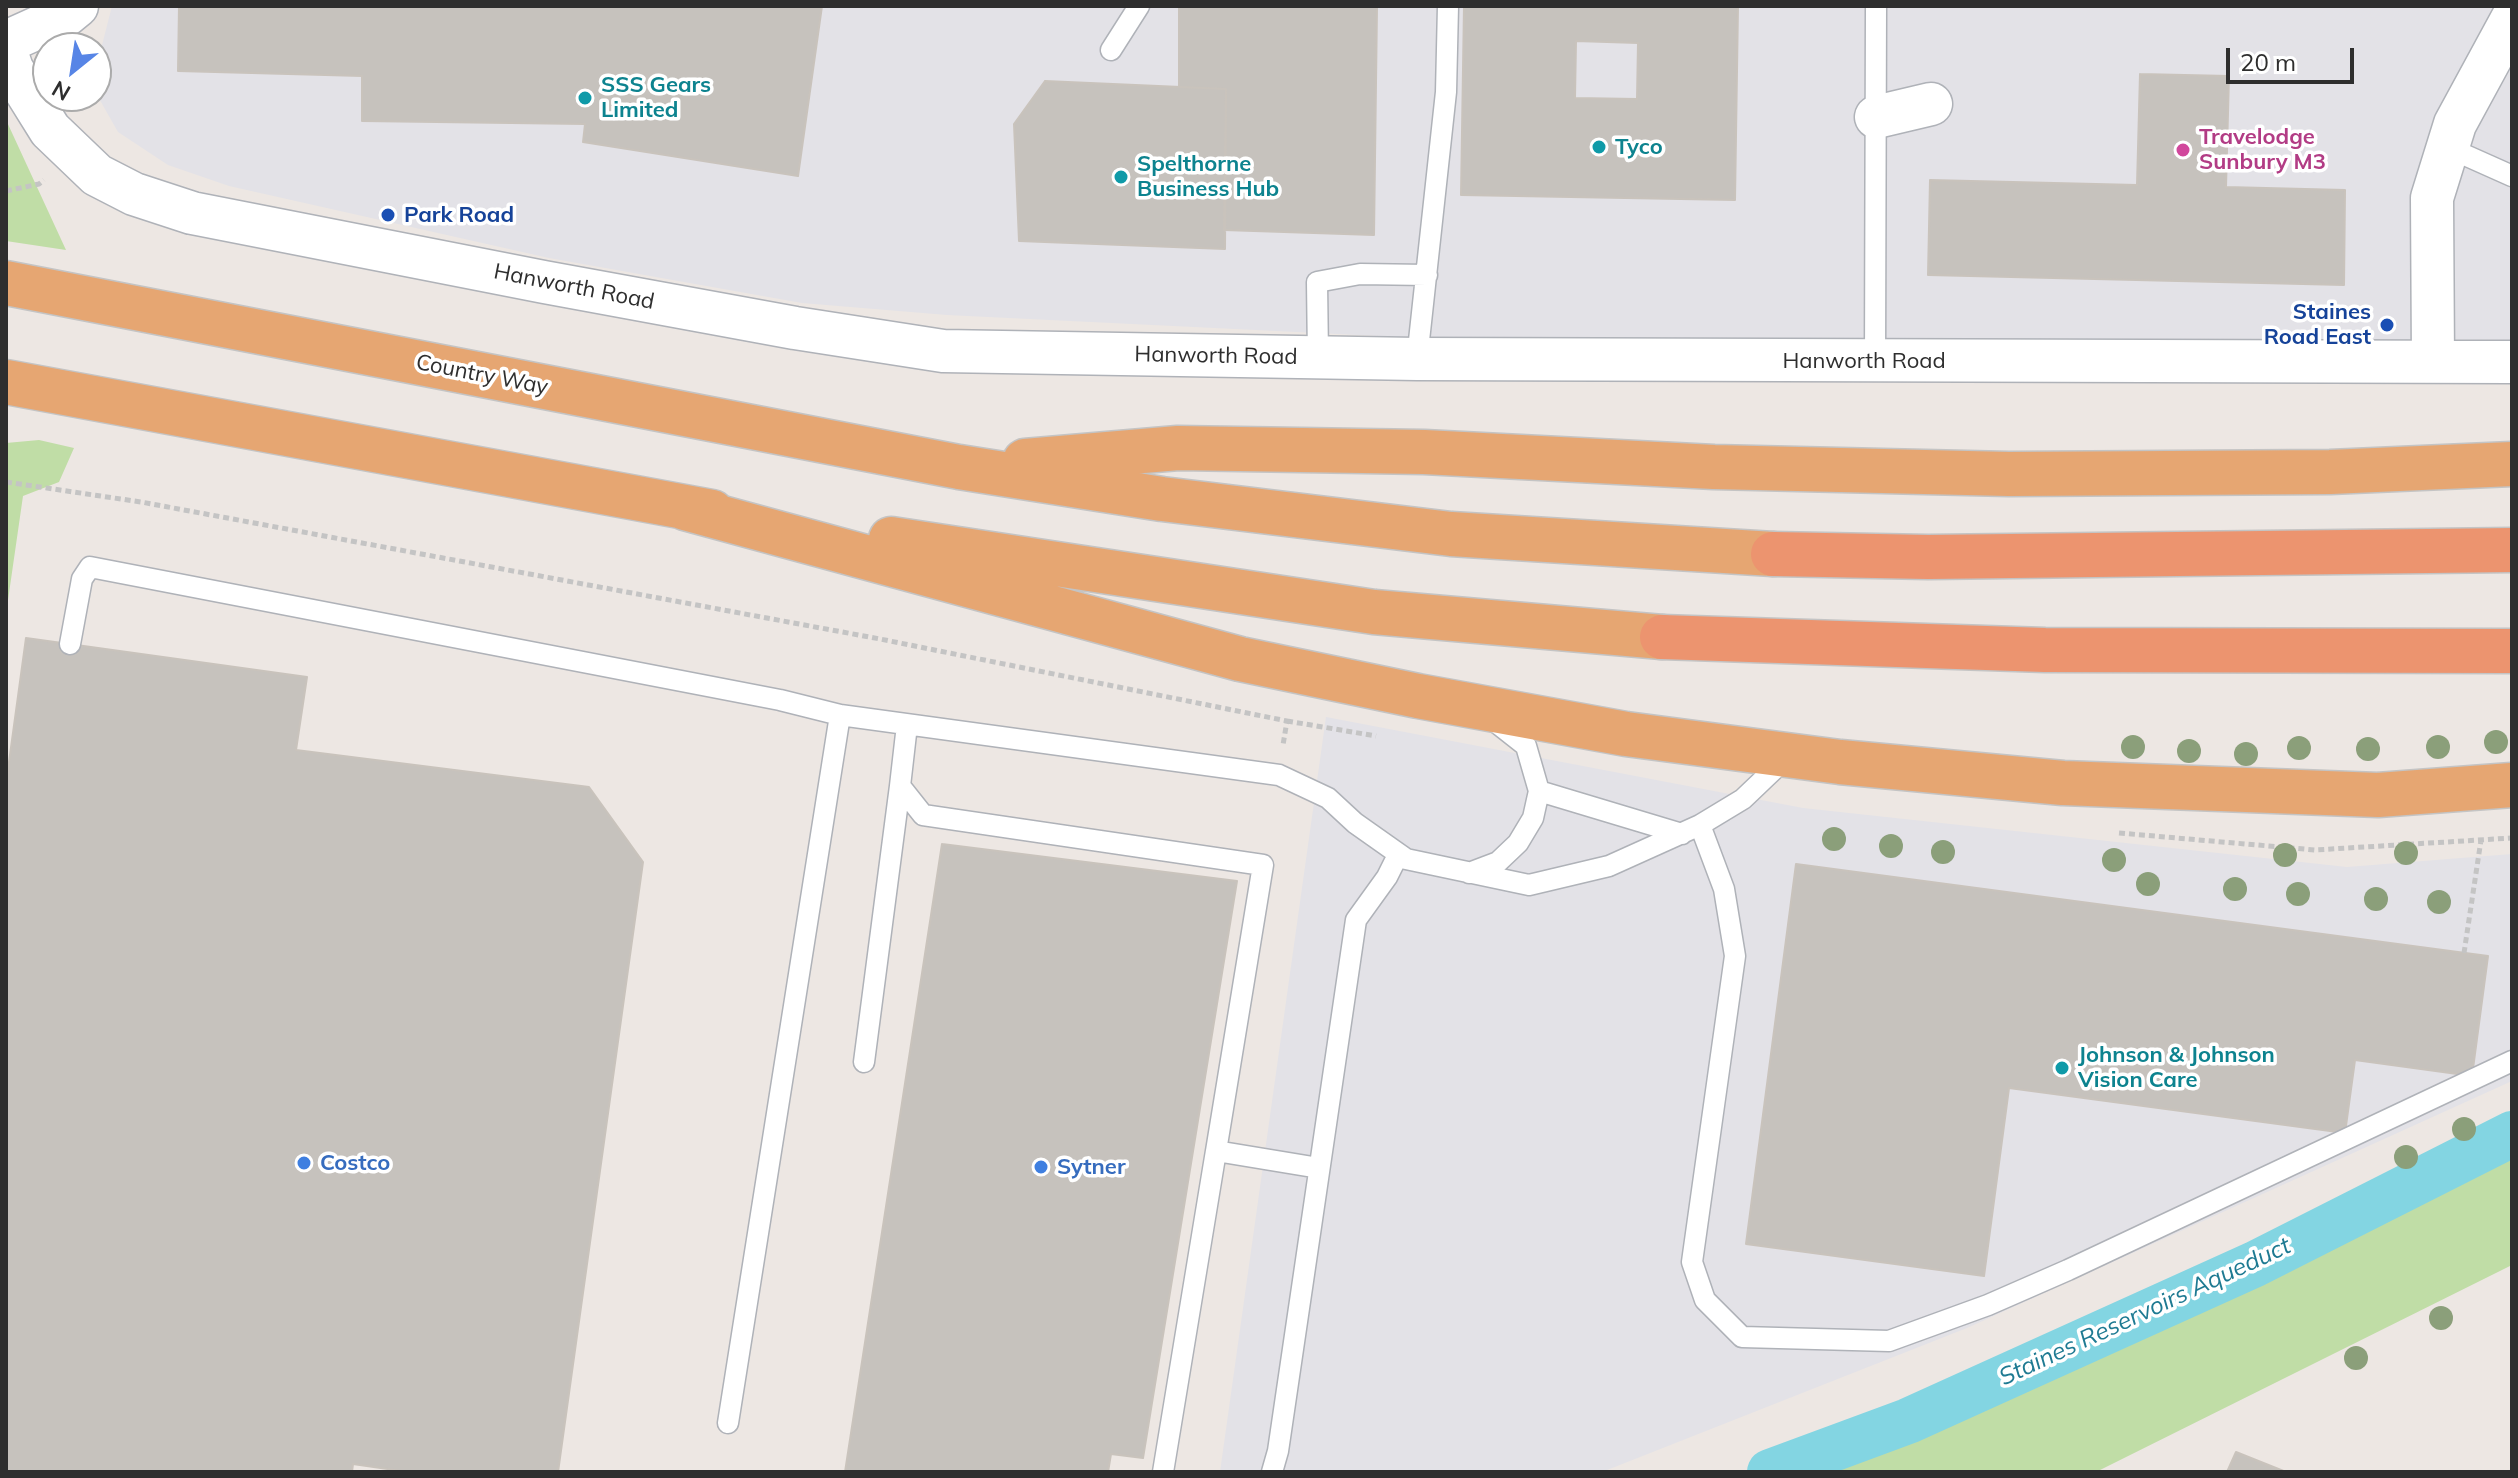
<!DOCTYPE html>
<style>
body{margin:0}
#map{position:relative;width:2518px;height:1478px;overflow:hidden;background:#ede7e3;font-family:Mulish,sans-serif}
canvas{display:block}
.frame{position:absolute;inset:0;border:8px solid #2e2e2e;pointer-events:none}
.north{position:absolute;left:32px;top:32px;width:80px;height:80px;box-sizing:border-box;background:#fff;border:2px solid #ababab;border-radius:50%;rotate:210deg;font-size:22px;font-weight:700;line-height:32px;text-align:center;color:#2e2e2e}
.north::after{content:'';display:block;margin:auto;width:28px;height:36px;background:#5785e6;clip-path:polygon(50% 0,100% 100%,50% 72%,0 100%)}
.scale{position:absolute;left:2226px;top:48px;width:128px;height:36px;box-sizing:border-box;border:4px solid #2e2e2e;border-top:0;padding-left:10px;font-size:24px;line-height:28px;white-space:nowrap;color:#2e2e2e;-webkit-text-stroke:6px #fff;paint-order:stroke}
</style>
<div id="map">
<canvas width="2518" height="1478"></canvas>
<div class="frame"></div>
<div class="north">N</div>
<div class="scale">20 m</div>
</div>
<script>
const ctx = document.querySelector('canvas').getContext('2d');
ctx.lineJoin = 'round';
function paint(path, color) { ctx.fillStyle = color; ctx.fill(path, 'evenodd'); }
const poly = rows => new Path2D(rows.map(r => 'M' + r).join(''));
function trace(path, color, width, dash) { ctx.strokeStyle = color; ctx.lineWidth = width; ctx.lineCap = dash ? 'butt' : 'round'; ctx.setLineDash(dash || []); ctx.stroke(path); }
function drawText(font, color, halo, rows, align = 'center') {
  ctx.font = font + ' Mulish,sans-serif'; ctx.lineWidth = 7; ctx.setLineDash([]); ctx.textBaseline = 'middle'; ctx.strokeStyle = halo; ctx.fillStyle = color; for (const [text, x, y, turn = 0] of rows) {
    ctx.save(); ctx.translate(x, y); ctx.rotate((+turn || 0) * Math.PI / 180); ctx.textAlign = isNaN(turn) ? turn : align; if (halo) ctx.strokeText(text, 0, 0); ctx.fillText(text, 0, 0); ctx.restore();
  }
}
paint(poly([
 [112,6,2512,6,2512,343,1420,338,947,315,802,303,549,258,229,186,168,165,118,132,97,95,100,53],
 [1326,717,1803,808,2347,867,2512,854,2512,1081,1967,1328,1602,1472,1220,1472]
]), '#e3e2e7');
paint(poly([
 [6,120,7,122,66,250,6,241],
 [39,440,74,448,59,482,23,496,6,614,6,443],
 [2512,1134,2512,1265,2096,1472,1770,1472,1908,1421,2255,1264]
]), '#c0dda6');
trace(poly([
 [1770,1472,1908,1421,2255,1264,2512,1134]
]), '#83d5e2', 46);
const building = poly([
 [179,6,822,6,798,176,583,142,585,124,362,121,362,76,178,71,179,6],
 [1179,6,1377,7,1374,235,1224,230,1226,89,1179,87,1179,6],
 [1464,6,1738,6,1735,200,1461,195,1464,6],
 [1576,41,1638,43,1637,99,1575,98,1576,41],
 [2140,74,2229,76,2226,187,2345,190,2344,285,1928,275,1930,180,2137,185,2140,74],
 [1045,81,1226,89,1225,249,1019,241,1014,124,1045,81],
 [26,638,307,677,296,750,589,787,643,862,558,1472,408,1472,353,1464,352,1472,6,1472,6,784,26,638],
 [942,844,1237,881,1143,1458,1111,1454,1108,1472,845,1472,942,844],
 [1796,864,2488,956,2472,1076,2355,1060,2345,1133,2009,1088,1984,1276,1746,1244,1796,864],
 [2236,1452,2286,1472,2227,1472,2236,1452]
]);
paint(building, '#c6c2bd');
trace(building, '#c9c3bc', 2);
const service = poly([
 [1111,50,1139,6],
 [2447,147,2512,176],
 [1318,357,1317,282,1360,274,1427,275],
 [1417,359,1446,92,1448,6],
 [1875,361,1876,6],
 [70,644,82,579,90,567,780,700,840,715,1279,775,1328,798,1355,823,1406,859,1529,885,1609,866,1700,825,1743,799,1786,758],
 [907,725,900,786,923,815,1263,865,1216,1151],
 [1539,791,1682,834],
 [1700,825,1724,889,1735,956,1692,1262,1705,1300,1742,1337,1889,1341,1988,1305,2068,1270,2512,1061],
 [1469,873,1498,862,1518,843,1533,818,1539,791,1526,746,1493,720],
 [864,1062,900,786],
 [728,1423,840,715],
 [1163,1472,1216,1151,1319,1168],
 [1272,1472,1278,1451,1356,920,1387,877,1398,855]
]);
const minor = poly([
 [6,42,66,15,77,6],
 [6,51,12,69,50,130,97,175,134,194,192,213,544,282,795,328,943,351,1417,359,2512,362],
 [1876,117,1931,104],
 [2433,362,2432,198,2455,124,2512,19]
]);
const trunk = poly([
 [6,283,959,467,1162,499,1451,534,1773,554],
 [6,382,712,512],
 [1025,461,1178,448,1424,452,1714,467,2009,474,2330,472,2512,464],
 [685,508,1240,659,1418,696,1626,734,1840,762,2063,783,2378,795,2512,785],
 [891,539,1374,612,1662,637]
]);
const motorway = poly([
 [1773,554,1928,557,2512,550],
 [1662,637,2045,650,2512,651]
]);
trace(service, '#afb2b8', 23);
trace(minor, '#afb2b8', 45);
trace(trunk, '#c4c4c4', 47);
trace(motorway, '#c4c4c4', 47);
trace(poly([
 [6,191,39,184,44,180],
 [6,482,141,502,880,639,1287,721,1283,745],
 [1287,721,1376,736],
 [2119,833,2315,850,2512,838],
 [2464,953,2481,840]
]), '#c4c4c4', 5, [6, 4]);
trace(service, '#fff', 20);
trace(minor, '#fff', 42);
trace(trunk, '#e6a672', 44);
trace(motorway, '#ec946f', 44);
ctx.fillStyle = '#8b9f7a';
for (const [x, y] of [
 [2496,742],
 [2133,747],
 [2438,747],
 [2299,748],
 [2368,749],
 [2189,751],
 [2246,754],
 [1834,839],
 [1891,846],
 [1943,852],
 [2406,853],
 [2285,855],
 [2114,860],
 [2148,884],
 [2235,889],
 [2298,894],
 [2376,899],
 [2439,902],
 [2464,1129],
 [2406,1157],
 [2441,1318],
 [2356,1358]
]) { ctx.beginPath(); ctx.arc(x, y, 12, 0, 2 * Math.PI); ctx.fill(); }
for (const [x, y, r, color] of [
 [585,98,8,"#0f9aa8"],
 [1599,147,8,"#0f9aa8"],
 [2183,150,8,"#d1479c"],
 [1121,177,8,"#0f9aa8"],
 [388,215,8,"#1a4fb4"],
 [2387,325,8,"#1a4fb4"],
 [2062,1068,8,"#0f9aa8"],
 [304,1163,8,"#3f7fe0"],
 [1041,1167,8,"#3f7fe0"]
]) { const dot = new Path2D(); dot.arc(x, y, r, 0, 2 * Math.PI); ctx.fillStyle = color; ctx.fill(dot); trace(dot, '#fff', 3); }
drawText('bold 22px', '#0d838f', '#fff', [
 ["SSS Gears",601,85],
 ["Limited",601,110],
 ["Tyco",1615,147],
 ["Spelthorne",1137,164],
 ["Business Hub",1137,189],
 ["Johnson & Johnson",2078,1055],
 ["Vision Care",2078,1080]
], 'left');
drawText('bold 22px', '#b23c85', '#fff', [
 ["Travelodge",2199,137],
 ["Sunbury M3",2199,162]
], 'left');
drawText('bold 22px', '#164399', '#fff', [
 ["Park Road",404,215],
 ["Staines",2371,312,"right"],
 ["Road East",2371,337,"right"]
], 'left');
drawText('22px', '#2e2e2e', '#fff', [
 ["Hanworth Road",574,287,11],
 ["Hanworth Road",1216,356,1],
 ["Hanworth Road",1864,361],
 ["Country Way",482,375,11]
]);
drawText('bold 22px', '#366cbe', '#fff', [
 ["Costco",320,1163],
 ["Sytner",1057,1167]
], 'left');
drawText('italic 24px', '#1e7a92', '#fff', [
 ["Staines Reservoirs Aqueduct",2145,1312,-25]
]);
</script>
